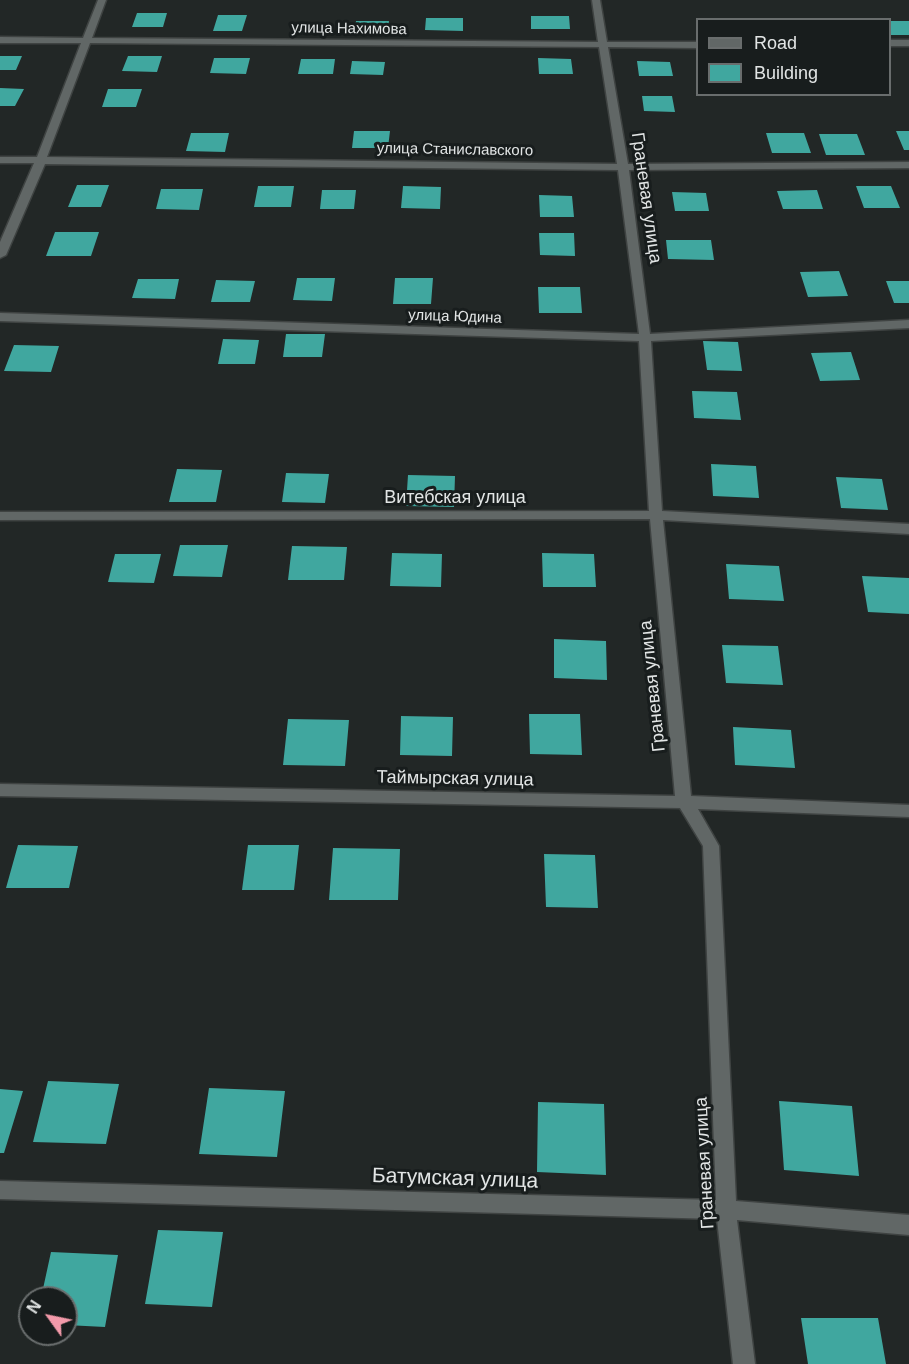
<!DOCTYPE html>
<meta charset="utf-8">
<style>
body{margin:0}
#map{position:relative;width:909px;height:1364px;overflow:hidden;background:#222726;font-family:Helvetica,sans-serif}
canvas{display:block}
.legend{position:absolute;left:696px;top:18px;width:195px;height:78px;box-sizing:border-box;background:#181d1d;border:2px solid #696d6d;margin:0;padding:8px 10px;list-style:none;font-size:18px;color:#e2e5e5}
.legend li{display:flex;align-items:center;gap:12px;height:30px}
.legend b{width:30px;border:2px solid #696d6d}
.north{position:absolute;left:18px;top:1286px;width:60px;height:60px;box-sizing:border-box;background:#181d1d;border:2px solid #696d6d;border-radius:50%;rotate:303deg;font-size:16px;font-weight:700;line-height:24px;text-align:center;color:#e2e5e5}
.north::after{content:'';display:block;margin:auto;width:21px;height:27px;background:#f39aaa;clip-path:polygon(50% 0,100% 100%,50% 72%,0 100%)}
</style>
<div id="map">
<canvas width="909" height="1364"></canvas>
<ul class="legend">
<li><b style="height:8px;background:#616766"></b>Road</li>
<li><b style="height:16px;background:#40a79f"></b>Building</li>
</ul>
<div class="north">N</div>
</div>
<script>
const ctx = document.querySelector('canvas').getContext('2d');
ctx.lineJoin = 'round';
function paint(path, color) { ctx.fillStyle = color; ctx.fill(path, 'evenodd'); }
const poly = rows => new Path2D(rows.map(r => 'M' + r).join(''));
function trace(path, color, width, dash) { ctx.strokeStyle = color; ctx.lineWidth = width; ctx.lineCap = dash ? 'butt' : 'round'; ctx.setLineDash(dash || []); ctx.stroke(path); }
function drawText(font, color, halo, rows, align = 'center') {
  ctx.font = font + ' Helvetica,sans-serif'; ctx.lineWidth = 6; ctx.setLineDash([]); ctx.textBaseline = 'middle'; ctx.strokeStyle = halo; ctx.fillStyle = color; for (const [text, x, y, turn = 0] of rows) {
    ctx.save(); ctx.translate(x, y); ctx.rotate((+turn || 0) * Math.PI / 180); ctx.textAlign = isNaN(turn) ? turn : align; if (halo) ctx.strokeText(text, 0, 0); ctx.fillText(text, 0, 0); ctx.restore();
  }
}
paint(poly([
 [137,13,167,13,163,27,132,27],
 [218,15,247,15,242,31,213,31],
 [531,16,569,16,570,29,531,29],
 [426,18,463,18,463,31,425,30],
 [356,21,389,21,387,35,354,35],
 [890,21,909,21,909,35,890,35],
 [0,56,22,56,16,70,0,70],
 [128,56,162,56,157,72,122,71],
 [214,58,250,58,246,74,210,73],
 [538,58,571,59,573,74,539,74],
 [301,59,335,59,333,74,298,74],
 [352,61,385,62,383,75,350,74],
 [637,61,670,62,673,76,639,76],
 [0,88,24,89,15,106,0,106],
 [108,89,142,89,136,107,102,107],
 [642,96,672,96,675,112,644,111],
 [354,131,390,131,388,148,352,148],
 [896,131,909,131,909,150,904,150],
 [191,133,229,133,225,152,186,151],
 [766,133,804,133,811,153,772,153],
 [819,134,857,134,865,155,826,155],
 [77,185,109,185,101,207,68,207],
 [258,186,294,186,291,207,254,207],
 [403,186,441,187,440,209,401,208],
 [856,186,891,186,900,208,864,208],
 [161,189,203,189,199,210,156,209],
 [322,190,356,190,354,209,320,209],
 [817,190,823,209,783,209,777,191],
 [672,192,706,193,709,211,675,211],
 [539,195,572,196,574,217,540,217],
 [55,232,99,232,91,256,46,256],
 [539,233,574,233,575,256,540,255],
 [666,240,711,240,714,260,668,259],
 [839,271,848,296,808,297,800,272],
 [297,278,335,278,332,301,293,300],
 [395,278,433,278,431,304,393,304],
 [138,279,179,279,175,299,132,298],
 [216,280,255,281,250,302,211,302],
 [886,281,909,281,909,303,894,303],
 [538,287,580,287,582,313,539,313],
 [286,334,325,334,322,357,283,357],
 [223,339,259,340,255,364,218,364],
 [703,341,738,342,742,371,707,370],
 [14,345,59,346,51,372,4,371],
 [851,352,860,380,820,381,811,353],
 [692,391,737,392,741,420,694,418],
 [711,464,756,466,759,498,713,496],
 [177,469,222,470,216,502,169,502],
 [286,473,329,474,325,503,282,502],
 [408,475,455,476,454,507,406,506],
 [836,477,882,479,888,510,841,508],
 [180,545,228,545,222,577,173,576],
 [292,546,347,547,344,580,288,580],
 [392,553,442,554,441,587,390,586],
 [542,553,594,554,596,587,543,587],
 [115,554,161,554,154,583,108,582],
 [726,564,779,566,784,601,729,599],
 [862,576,909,578,909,614,868,612],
 [554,639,606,641,607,680,554,678],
 [722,645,778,646,783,685,726,683],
 [529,714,580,714,582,755,530,754],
 [401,716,453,717,452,756,400,755],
 [288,719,349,720,345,766,283,765],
 [733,727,791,730,795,768,735,765],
 [18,845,78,846,69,888,6,888],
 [248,845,299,845,294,890,242,890],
 [333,848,400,849,398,900,329,900],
 [544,854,595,855,598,908,546,907],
 [48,1081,119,1084,106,1144,33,1142],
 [209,1088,285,1091,277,1157,199,1154],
 [0,1089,23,1091,4,1153,0,1153],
 [779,1101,852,1106,859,1176,784,1170],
 [538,1102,604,1104,606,1175,537,1172],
 [158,1230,223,1232,212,1307,145,1304],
 [51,1252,118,1255,105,1327,66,1325,66,1298,41,1298],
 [801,1318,878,1318,886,1364,808,1364]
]), '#40a79f');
const minor = poly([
 [98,0,106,0,92,38,598,42,592,0,600,0,607,42,698,42,698,48,608,47,628,164,909,162,909,168,629,170,650,334,909,320,909,328,651,341,662,511,909,524,909,534,663,520,691,796,909,805,909,817,698,809,719,846,736,1201,909,1215,909,1235,737,1220,755,1364,733,1364,717,1219,0,1199,0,1181,716,1200,703,846,680,808,0,796,0,784,675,796,650,519,0,520,0,512,649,511,639,341,0,321,0,313,639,334,618,170,45,164,6,255,0,258,0,242,34,163,0,163,0,157,37,157,81,43,0,43,0,37,83,38,98,0],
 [90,43,599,47,617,164,47,157,90,43],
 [890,40,909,40,909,46,890,46,890,40]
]);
trace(minor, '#3f4342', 3);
paint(minor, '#616766');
drawText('15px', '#e2e5e5', '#181d1d', [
 ["улица Нахимова",349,29,1],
 ["улица Станиславского",455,150,1],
 ["улица Юдина",455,317,2]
]);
drawText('18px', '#e2e5e5', '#181d1d', [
 ["Граневая улица",646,198,82],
 ["Витебская улица",455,498],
 ["Граневая улица",653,686,-96],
 ["Таймырская улица",455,779,1],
 ["Граневая улица",705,1163,-93]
]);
drawText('21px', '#e2e5e5', '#181d1d', [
 ["Батумская улица",455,1179,2]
]);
</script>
